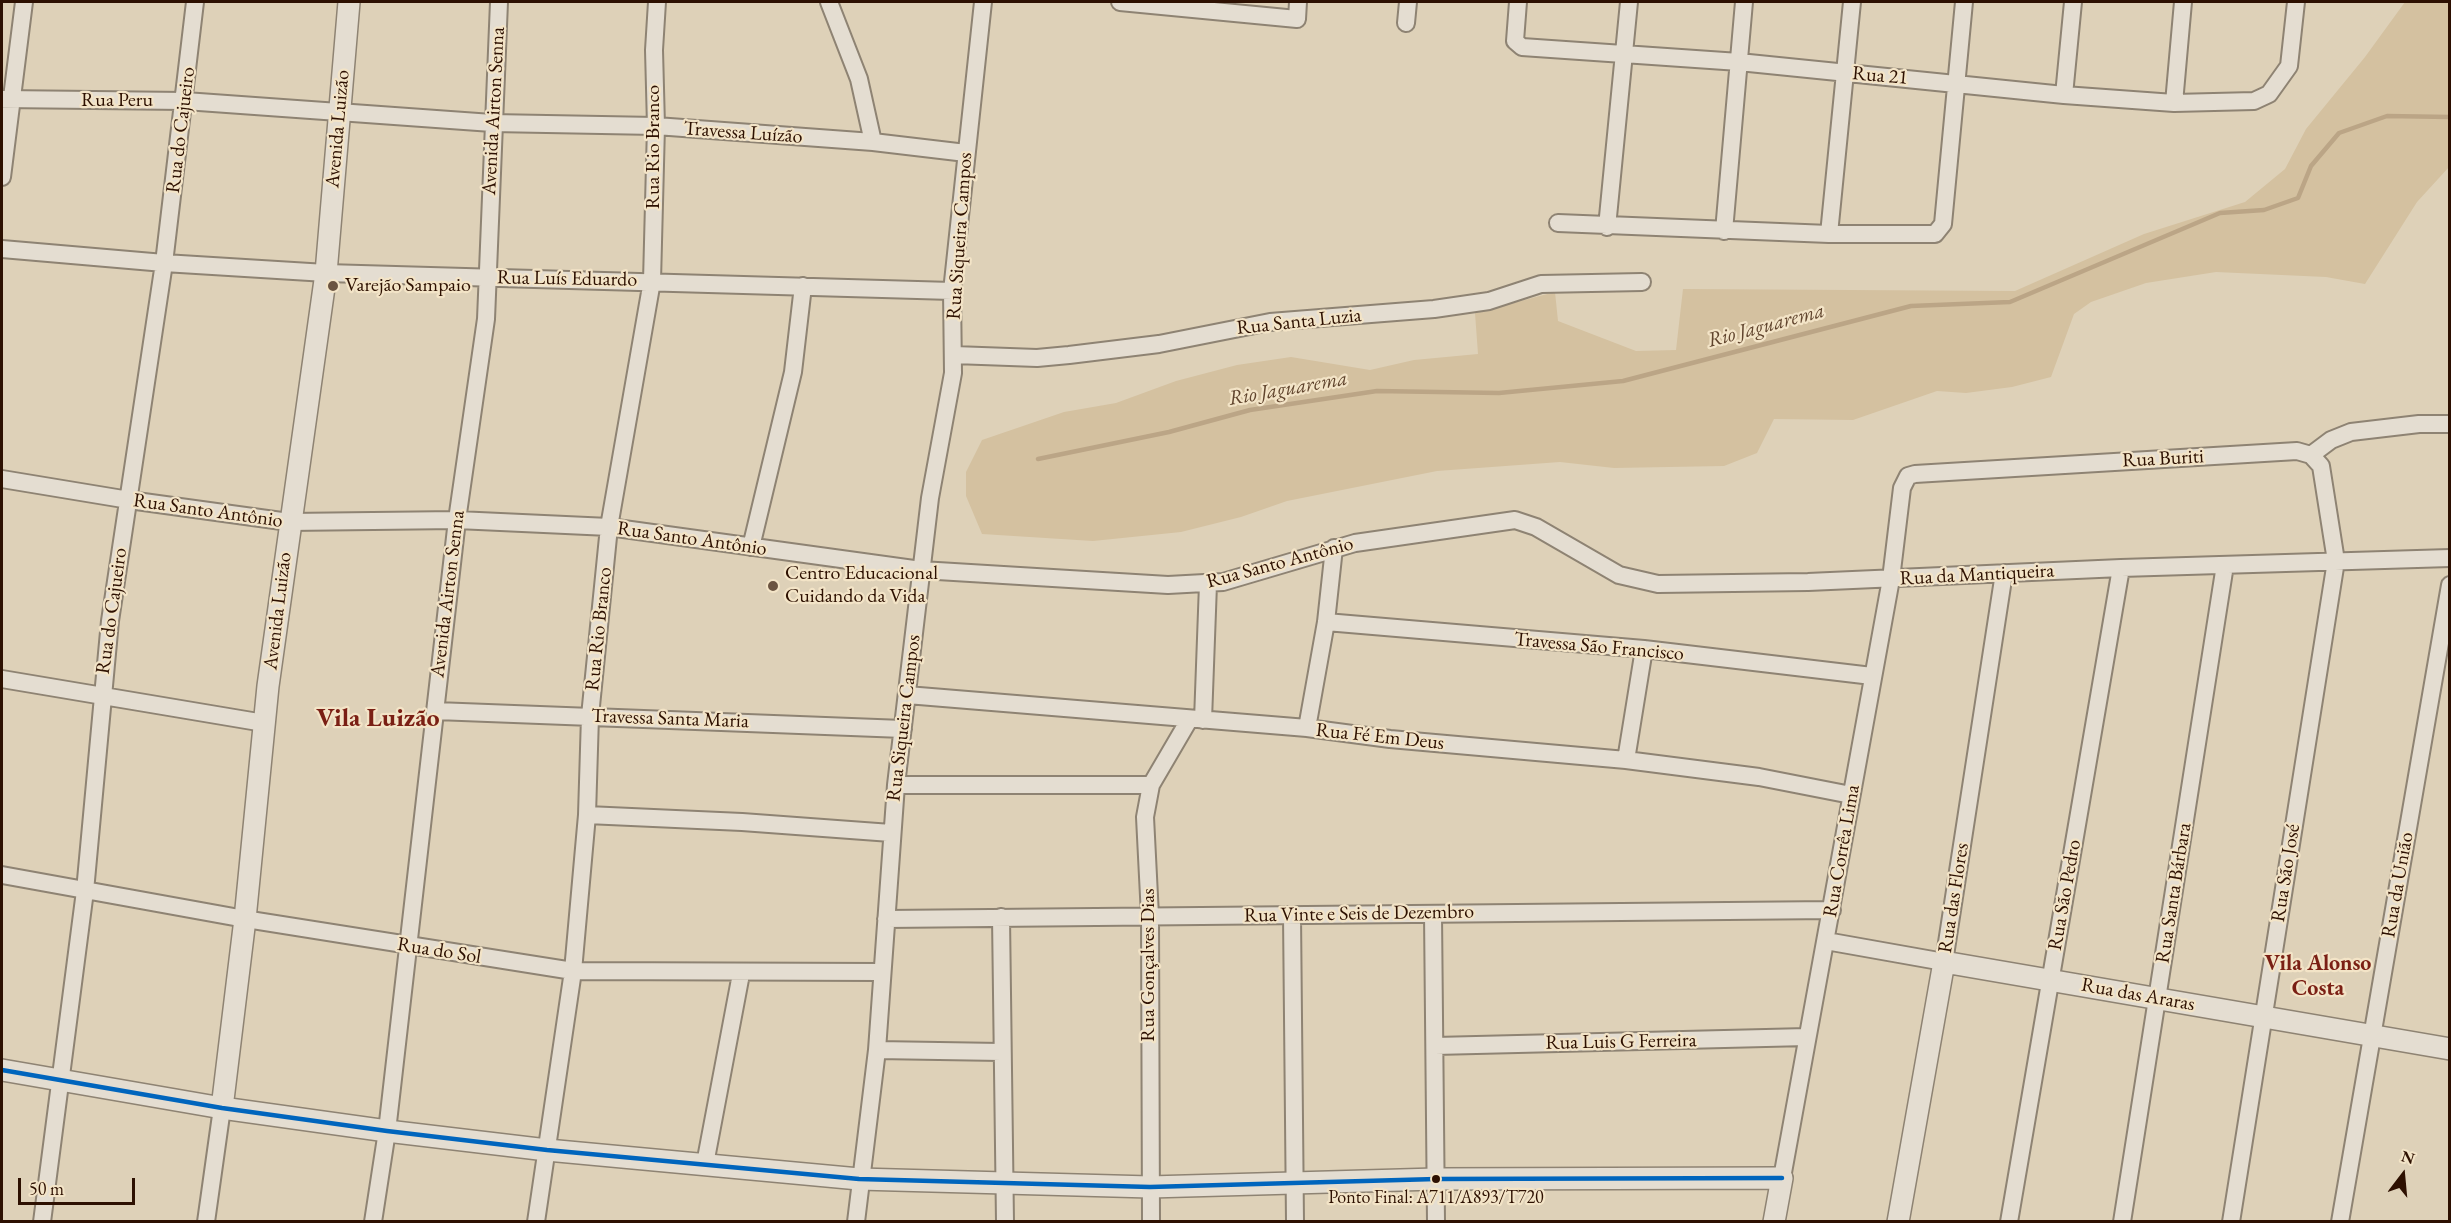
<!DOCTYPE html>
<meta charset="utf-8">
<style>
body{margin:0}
#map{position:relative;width:2451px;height:1223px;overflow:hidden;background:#ded1b8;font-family:"EB Garamond",serif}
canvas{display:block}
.frame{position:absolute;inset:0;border:3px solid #2d1001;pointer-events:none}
.north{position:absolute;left:2373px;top:1145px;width:60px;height:60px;-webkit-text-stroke:4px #f3e4c7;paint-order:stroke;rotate:16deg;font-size:16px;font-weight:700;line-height:24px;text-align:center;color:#2d1001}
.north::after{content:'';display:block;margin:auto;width:21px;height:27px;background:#2d1001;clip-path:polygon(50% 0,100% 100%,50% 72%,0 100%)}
.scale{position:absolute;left:18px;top:1178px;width:117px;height:27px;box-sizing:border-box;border:3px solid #2d1001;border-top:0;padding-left:8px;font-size:18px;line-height:21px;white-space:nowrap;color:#2d1001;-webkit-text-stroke:4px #f3e4c7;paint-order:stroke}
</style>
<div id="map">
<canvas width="2451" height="1223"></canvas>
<div class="frame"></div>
<div class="north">N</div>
<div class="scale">50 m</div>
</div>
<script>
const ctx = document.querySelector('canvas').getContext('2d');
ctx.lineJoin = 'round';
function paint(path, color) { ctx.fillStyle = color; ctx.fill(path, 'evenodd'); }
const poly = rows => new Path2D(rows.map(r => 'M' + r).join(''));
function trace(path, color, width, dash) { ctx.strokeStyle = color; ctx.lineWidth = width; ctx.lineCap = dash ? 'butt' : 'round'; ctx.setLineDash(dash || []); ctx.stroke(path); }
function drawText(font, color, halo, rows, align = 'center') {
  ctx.font = font + ' "EB Garamond",serif'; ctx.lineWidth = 4.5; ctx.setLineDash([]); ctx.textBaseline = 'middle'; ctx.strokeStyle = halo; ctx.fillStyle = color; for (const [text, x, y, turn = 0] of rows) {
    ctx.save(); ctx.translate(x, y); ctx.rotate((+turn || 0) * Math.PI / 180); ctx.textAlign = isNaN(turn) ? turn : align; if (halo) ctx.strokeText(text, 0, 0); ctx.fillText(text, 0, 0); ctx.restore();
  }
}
paint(poly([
 [2405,2,2449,2,2449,167,2417,202,2365,284,2326,277,2216,272,2146,283,2091,302,2074,314,2051,377,2012,387,1966,393,1937,391,1853,420,1774,419,1757,453,1724,466,1614,468,1560,462,1437,471,1287,501,1241,517,1181,532,1093,541,982,534,966,496,966,472,982,440,1064,412,1116,403,1176,381,1237,365,1291,357,1370,370,1414,360,1478,354,1475,313,1555,292,1558,321,1636,351,1676,350,1683,289,2015,291,2144,234,2245,202,2285,169,2306,129,2365,57]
]), '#d4c1a0');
trace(poly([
 [1038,459,1169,432,1250,410,1377,391,1499,393,1623,381,1911,306,2010,302,2220,213,2264,210,2298,198,2311,166,2339,133,2387,116,2450,117]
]), '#bba586', 4.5);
const minor = poly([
 [829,2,859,79,873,142],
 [1120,2,1297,19,1298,2],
 [1518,2,1515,41,1522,47,1739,62,2064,95,2174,103,2254,101,2269,94,2289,66,2296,2],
 [1406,23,1408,2],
 [2064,95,2073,2],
 [2,99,185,101,492,123,656,126,873,142,966,153],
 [2174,103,2183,2],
 [2,177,24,2],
 [1558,223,1829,234,1935,234,1943,224,1964,2],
 [1607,227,1629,2],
 [1724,231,1744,2],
 [1829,234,1852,2],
 [2,249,164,263,326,273,952,291],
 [954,355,1037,358,1069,355,1159,344,1270,322,1434,309,1489,301,1541,284,1642,282],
 [2311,455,2331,440,2351,432,2419,424,2450,424],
 [2,479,129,500,289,522,457,520,609,527,921,570,1168,585,1223,582,1355,543,1515,520,1536,527,1619,575,1658,584,1808,582,2121,568,2450,558],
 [751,547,793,372,803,286],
 [1326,622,1644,649,1872,676],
 [2,679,264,723],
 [907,695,1307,728,1390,739,1626,760,1759,777,1851,795],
 [436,711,903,729],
 [1203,720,1208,584],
 [1307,728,1326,622,1334,548],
 [1626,760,1644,649],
 [896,785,1151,785],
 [587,815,742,822,891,833],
 [2,875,245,919,573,971,882,972],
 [1433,914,1436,1222],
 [1292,915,1295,1222],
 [1001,917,1005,1222],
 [886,919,1832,910],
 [1826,941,1944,962,2004,573],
 [1435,1046,1807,1037],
 [877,1050,1001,1052],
 [705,1164,741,974],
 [1782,1178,1891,579,1902,488,1908,476,1915,474,2297,451,2311,455,2321,466,2336,561,2231,1222],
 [42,1222,85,891,110,621,164,263,195,2],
 [206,1222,222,1108],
 [373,1222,387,1131,457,520,486,319,499,2],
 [536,1222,573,971,587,815,590,716,609,527,652,281,656,126,654,50,657,2],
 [856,1222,877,1050,896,785,930,498,953,373,952,291,983,2],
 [1151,1222,1150,916,1145,817,1151,785,1189,720],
 [2009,1222,2121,568],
 [2122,1222,2225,565],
 [2340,1222,2450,585]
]);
const tertiary = poly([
 [2,1070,222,1108,387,1131,547,1150,859,1179,1150,1187,1436,1179,1782,1178,1774,1222],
 [222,1108,245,919,268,686,326,273,349,2],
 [1898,1222,1944,962,2450,1049]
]);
trace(minor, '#8e8373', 20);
trace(tertiary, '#8e8373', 24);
trace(minor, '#e4ddd1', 16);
trace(tertiary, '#e4ddd1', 21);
trace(poly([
 [2,1070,222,1108,387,1131,547,1150,859,1179,1150,1187,1436,1179,1782,1178]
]), '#0065bd', 4.5);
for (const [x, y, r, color] of [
 [333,286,6,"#6b5441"],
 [773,586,6,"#6b5441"],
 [1436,1179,5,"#2d1001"]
]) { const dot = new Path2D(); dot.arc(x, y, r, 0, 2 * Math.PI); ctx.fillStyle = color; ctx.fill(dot); trace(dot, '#f3e4c7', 2); }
drawText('18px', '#2d1001', '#f3e4c7', [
 ["Ponto Final: A711/A893/T720",1436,1198]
]);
drawText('20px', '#2d1001', '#f3e4c7', [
 ["Rua 21",1880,76,5],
 ["Rua Peru",117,101],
 ["Avenida Airton Senna",494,111,-87],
 ["Avenida Luizão",338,129,-85],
 ["Rua do Cajueiro",181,130,-83],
 ["Travessa Luízão",743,133,4],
 ["Rua Rio Branco",654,147,-90],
 ["Rua Siqueira Campos",960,236,-86],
 ["Rua Luís Eduardo",567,279,1],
 ["Rua Santa Luzia",1299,322,-6],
 ["Rua Buriti",2163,459,-3],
 ["Rua Santo Antônio",208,511,8],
 ["Rua Santo Antônio",692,539,8],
 ["Rua Santo Antônio",1280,563,-15],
 ["Rua da Mantiqueira",1977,575,-3],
 ["Avenida Airton Senna",448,594,-83],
 ["Rua do Cajueiro",112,611,-82],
 ["Avenida Luizão",278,611,-83],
 ["Rua Rio Branco",599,629,-84],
 ["Travessa São Francisco",1599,647,5],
 ["Rua Siqueira Campos",904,718,-83],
 ["Travessa Santa Maria",670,719,2],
 ["Rua Fé Em Deus",1380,737,6],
 ["Rua Corrêa Lima",1842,851,-80],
 ["Rua São José",2286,873,-81],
 ["Rua da União",2398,885,-80],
 ["Rua Santa Bárbara",2174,893,-81],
 ["Rua São Pedro",2065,895,-80],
 ["Rua das Flores",1954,898,-81],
 ["Rua Vinte e Seis de Dezembro",1359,914,-1],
 ["Rua do Sol",439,951,9],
 ["Rua Gonçalves Dias",1149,965,-90],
 ["Rua das Araras",2138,995,10],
 ["Rua Luis G Ferreira",1621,1042,-1]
]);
drawText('20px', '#2d1001', '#f3e4c7', [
 ["Varejão Sampaio",345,286],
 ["Centro Educacional",785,574],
 ["Cuidando da Vida",785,597]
], 'left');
drawText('italic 21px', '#60442d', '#f3e4c7', [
 ["Rio Jaguarema",1766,326,-15],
 ["Rio Jaguarema",1288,389,-10]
]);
drawText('bold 22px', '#7a1f14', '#f3e4c7', [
 ["Vila Alonso",2318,964],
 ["Costa",2318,989]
]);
drawText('bold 26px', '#7a1f14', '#f3e4c7', [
 ["Vila Luizão",378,719]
]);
</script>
